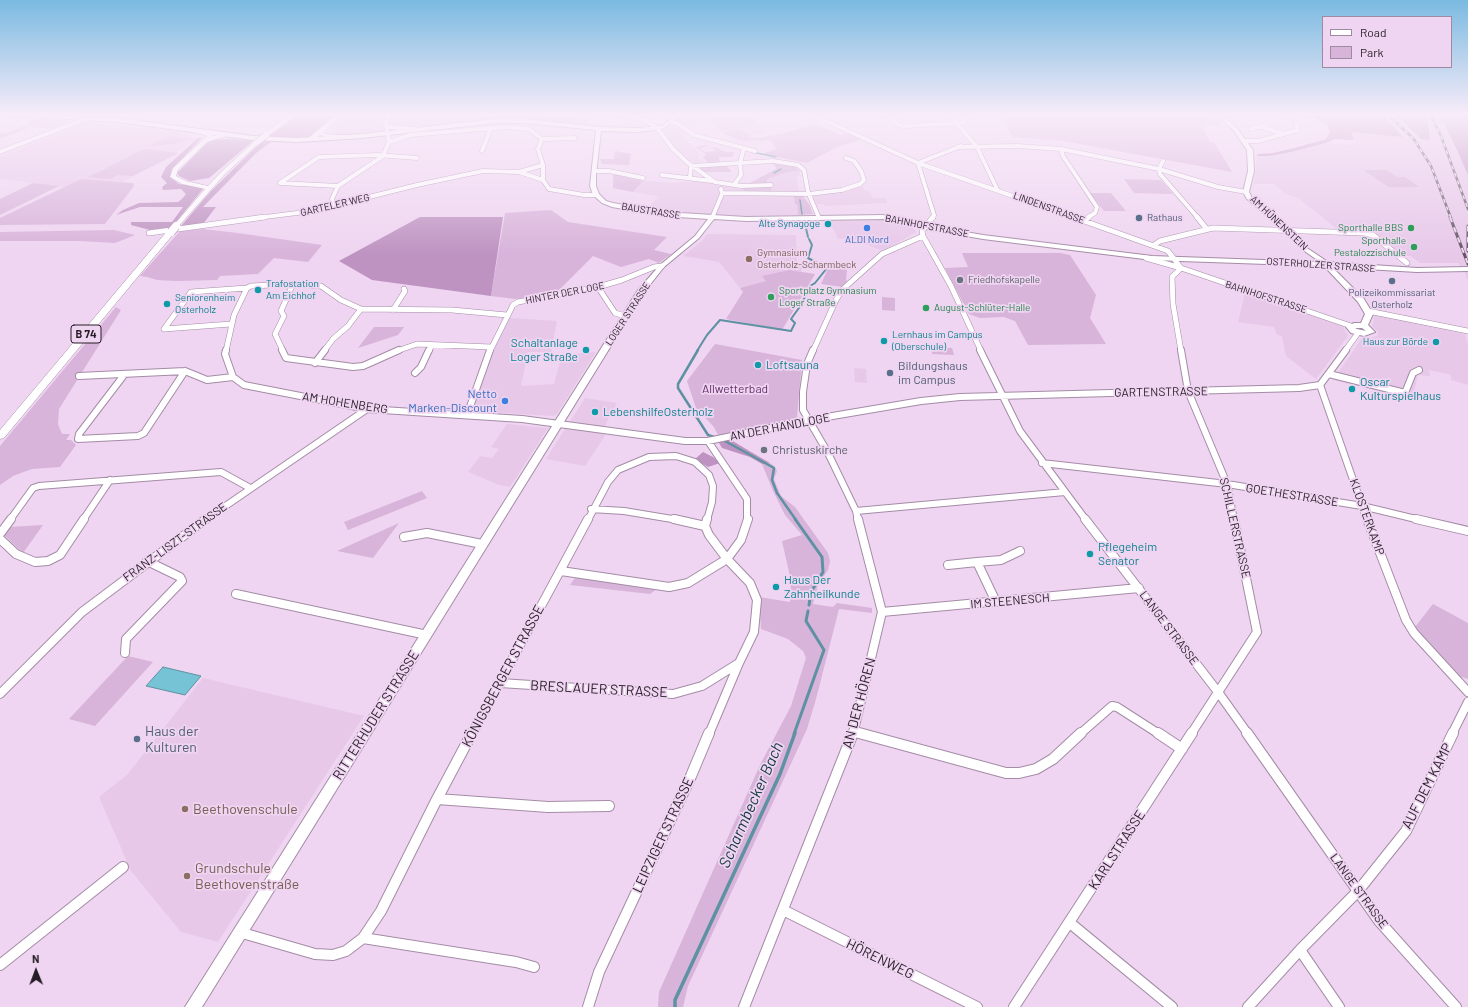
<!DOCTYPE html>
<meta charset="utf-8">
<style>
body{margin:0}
#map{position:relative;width:1468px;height:1007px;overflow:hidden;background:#efd5f1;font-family:Barlow,sans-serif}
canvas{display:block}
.legend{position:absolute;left:1322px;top:16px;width:130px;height:52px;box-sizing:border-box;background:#efd5f1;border:1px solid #9f8ba0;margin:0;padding:5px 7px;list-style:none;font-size:12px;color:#261d27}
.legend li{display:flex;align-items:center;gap:8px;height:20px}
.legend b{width:20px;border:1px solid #9f8ba0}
.north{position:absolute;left:16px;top:951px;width:40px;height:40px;-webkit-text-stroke:3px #efd5f1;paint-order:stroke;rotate:359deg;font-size:11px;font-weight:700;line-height:16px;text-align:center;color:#261d27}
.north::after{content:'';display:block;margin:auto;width:14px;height:18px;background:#261d27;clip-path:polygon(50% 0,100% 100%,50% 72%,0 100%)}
</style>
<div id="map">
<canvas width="1468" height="1007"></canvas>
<ul class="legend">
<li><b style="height:5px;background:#fff"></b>Road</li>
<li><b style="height:11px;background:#d8b3da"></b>Park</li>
</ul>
<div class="north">N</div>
</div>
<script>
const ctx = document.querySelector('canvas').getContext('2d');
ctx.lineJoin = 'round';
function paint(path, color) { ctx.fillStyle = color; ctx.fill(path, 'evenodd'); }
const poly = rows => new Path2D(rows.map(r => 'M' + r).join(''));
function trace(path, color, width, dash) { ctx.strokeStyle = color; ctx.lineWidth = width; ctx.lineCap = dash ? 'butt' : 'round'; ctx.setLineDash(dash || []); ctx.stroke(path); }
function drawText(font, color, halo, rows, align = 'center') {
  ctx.font = font + ' Barlow,sans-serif'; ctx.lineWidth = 3.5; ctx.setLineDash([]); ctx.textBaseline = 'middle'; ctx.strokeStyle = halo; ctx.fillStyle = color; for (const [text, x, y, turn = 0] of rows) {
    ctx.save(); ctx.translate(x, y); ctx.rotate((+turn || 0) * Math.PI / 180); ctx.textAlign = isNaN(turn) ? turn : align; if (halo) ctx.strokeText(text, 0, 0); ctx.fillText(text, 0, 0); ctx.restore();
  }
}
paint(poly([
 [347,114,494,114,483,120,337,135,332,134,332,130],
 [682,114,696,114,705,116,718,114,758,114,750,115,766,133,749,136,739,129,722,133,712,123,684,127,674,121],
 [1382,114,1395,114,1421,139,1429,121,1427,114,1439,114,1468,175,1468,282,1465,273,1458,263,1420,263,1411,256,1400,256,1373,233,1338,230,1298,198,1285,194,1274,184,1254,184,1257,156,1269,156,1291,152,1326,143,1349,145,1355,142,1351,132,1403,136],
 [84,122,180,132,196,140,123,182,81,179,64,187,0,179,0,157],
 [675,125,689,134,682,136,700,155,698,157,707,165,693,166,675,148,663,132,669,127],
 [800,171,800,175,797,176,799,192,802,195,797,204,798,215,750,218,669,213,647,209,658,197,656,196,633,192,643,181,675,183,698,181,767,184,767,179,788,172],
 [862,186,866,191,869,191,873,198,886,198,887,203,826,206,824,204,816,204,812,194,843,191],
 [881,219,913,228,916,232,883,251,850,238,838,239,829,221],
 [707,234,796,235,797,263,804,264,801,272,789,270,763,276,766,281,740,288,719,262,683,256,702,241],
 [1245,293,1343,326,1348,336,1316,379,1286,356,1282,336,1277,335,1274,327,1238,322],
 [1379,313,1465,334,1468,345,1468,385,1451,380,1451,375,1429,370,1430,376,1418,375,1412,400,1333,380,1362,338,1375,337,1378,335,1378,332,1372,326,1375,315],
 [509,318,557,321,551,352,528,352,521,386,554,384,561,359,569,354,596,352,557,414,553,416,471,411,494,346],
 [854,368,866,369,867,383,855,382],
 [585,398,617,403,606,424,605,436,585,466,546,459],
 [507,424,548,428,510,487,499,485,468,472,480,456,492,458,499,449,491,447],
 [203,678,364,716,218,942,181,932,131,871,99,797,127,775]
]), '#e7c8e9');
paint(poly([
 [494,114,558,114,587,118,587,121,591,127,503,119,483,120],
 [718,114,750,115,758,124,723,131,707,116],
 [999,114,1212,114,1222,126,1201,125,1210,142,1214,142,1232,172,1063,141,1013,137],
 [35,118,67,120,68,122,54,129,31,127,0,139,0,133,8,133,31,122,27,121],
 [816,124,841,135,848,133,863,139,837,147,807,163,762,154,777,149,770,140,741,141,722,133,739,129,754,139,784,133],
 [170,136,192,139,173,144,149,146],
 [705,145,710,146,700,148,704,152,716,151,712,148,714,147,726,152,735,152,732,157,719,157,720,163,709,163,703,158,706,154,695,147],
 [144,149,179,153,133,176,118,175,110,179,87,177,96,173,110,174,97,173],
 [615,151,631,154,629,165,602,164,600,159,614,159],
 [773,162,794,166,800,171,788,172,767,179,767,184,775,194,751,194,744,191,743,189,748,184,776,169,775,165,769,163],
 [726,165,732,172,703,172,699,168],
 [1363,170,1386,170,1398,177,1405,177,1419,187,1389,187],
 [613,174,629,178,643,181,633,192,613,188],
 [81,179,133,183,134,186,105,224,0,225,0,218],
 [1124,179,1161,180,1173,194,1134,193],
 [33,183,59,186,0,215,0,199],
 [1090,193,1111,193,1126,211,1104,211],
 [794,195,802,195,809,204,813,214,798,215,797,204,795,204],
 [551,210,568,222,667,237,654,250,671,254,659,263,649,259,621,267,593,256,556,293,515,299,491,296,505,213],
 [203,229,238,233,322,245,308,262,274,258,258,274,220,276,217,280,177,281,157,280,147,277,140,276,180,231],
 [114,230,135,235,115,243,80,241,0,241,0,232],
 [962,253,1060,253,1070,255,1096,295,1090,318,1106,344,1028,345,1015,321,1004,317,980,318,969,314,945,268,968,267],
 [830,264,847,270,846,279,847,281,843,287,821,284],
 [789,270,815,274,782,330,726,319,743,292,740,288,766,281,762,276],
 [882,297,895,298,895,311,882,310],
 [116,307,121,310,59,409,58,424,62,434,70,434,66,440,71,440,76,445,60,467,32,469,13,476,0,485,0,446],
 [374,327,404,327,398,335,358,348],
 [715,344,802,360,797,417,792,421,718,435,714,427,696,408,687,381],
 [931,347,952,348,954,355,932,354],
 [770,463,774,466,777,471,774,479,781,496,795,507,828,553,830,561,828,570,818,585,813,604,833,607,837,603,872,608,872,613,839,609,816,699,807,729,688,986,683,1007,658,1007,659,992,760,765,791,706,806,658,803,651,788,639,761,629,759,597,790,602,791,581,782,541,802,535,785,515,773,491,762,464],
 [422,491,427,498,348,530,344,522],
 [399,523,373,558,337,551],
 [43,525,23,553,4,535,9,527],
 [581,576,661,586,650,594,570,585,575,578],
 [1433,604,1468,623,1468,679,1459,676,1415,627],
 [128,656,153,662,95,726,69,719]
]), '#d8b3da');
paint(poly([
 [300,114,336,114,315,134,307,138,267,137],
 [1306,114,1382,114,1403,137,1351,132,1354,140,1335,139,1326,143,1291,152,1269,156,1257,156,1258,154,1273,153,1302,146,1326,139,1330,132,1327,125],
 [1395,114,1427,114,1430,140,1421,139],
 [1439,114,1468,114,1468,175,1454,144],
 [198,138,202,138,172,169,170,177,179,184,202,187,203,189,171,228,150,230,131,225,131,222,172,222,183,207,140,207,116,215,123,210,139,203,178,202,182,199,186,194,181,189,163,190,162,187,167,183,161,177,166,167],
 [228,139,253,141,209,178,190,181,179,176,177,173,207,143,212,140],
 [262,141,271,142,256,153,203,207,216,207,203,224,181,226,211,191],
 [420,217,503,217,491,296,372,280,339,261],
 [731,440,751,452,770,463,762,464,750,457,722,448,719,443,721,441],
 [703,452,713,457,720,463,708,467,695,459]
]), '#be93c1');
const water = poly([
 [163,667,201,676,185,695,146,686,163,667]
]);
paint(water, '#76c3d6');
trace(water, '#5e91a2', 1);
trace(poly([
 [675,124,683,129],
 [752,152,776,157],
 [774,173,781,169],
 [800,200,802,214]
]), '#5e91a2', 1.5);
trace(poly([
 [805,224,808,237],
 [697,351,707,335,720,320,791,331,795,323,791,319,801,305,810,286,815,283,827,268,808,258,812,245,809,239]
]), '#5e91a2', 2);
trace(poly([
 [698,350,678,384,678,388,708,435,714,437],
 [723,440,774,468,772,480,777,493,796,520]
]), '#5e91a2', 2.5);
trace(poly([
 [795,519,822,557,823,572,811,592,809,605],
 [794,734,824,650,806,621,808,611]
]), '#5e91a2', 3);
trace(poly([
 [675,1007,675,1000,780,774,795,733]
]), '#5e91a2', 3.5);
const streetFar4 = poly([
 [624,114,645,120,657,128,673,149,688,163,715,182,741,186,771,185],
 [811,114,918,163,1076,218],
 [887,114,899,125,904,126,963,123,969,114],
 [949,114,977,147,997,189],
 [1284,114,1289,117],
 [671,122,677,123,694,135,755,151],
 [386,127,415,129],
 [1262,127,1284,134],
 [1251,129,1266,125],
 [542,139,538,149,543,165,543,180,549,189,584,195,596,195],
 [542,139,575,138],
 [1245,141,1258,141,1298,130,1296,124],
 [389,142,410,135,505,127,529,129,542,139],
 [957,147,1018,146,1061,149,1159,169,1218,187,1246,192],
 [1061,149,1063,156,1097,207,1095,213,1087,218],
 [482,151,491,128],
 [0,152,88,118],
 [1163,161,1159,169,1160,174,1198,218],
 [918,163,934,215,933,218],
 [918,163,961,146],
 [594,171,609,171,643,178],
 [519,172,543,165],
 [662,175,712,181],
 [690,177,691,166,773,161,798,165,804,170,808,192,819,218],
 [734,185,741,175,740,163,744,148],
 [338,186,280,183,319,157,377,155,417,158],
 [722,193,809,194],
 [809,194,842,190,860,184,864,180,861,171,854,161,846,158],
 [335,206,332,199,338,186,383,156,389,142,386,122,389,114],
 [257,218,313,211,417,185,483,171,519,172,543,180],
 [712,218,722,194,721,189]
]);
const streetFar3 = poly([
 [933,217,922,231,923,236,951,286,981,351],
 [1073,217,1168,251,1181,268],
 [1197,217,1206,228],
 [1084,221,1089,217],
 [149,233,265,217],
 [1154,245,1160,241,1213,228,1364,233,1373,235,1407,263],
 [1146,258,1181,268,1351,326],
 [1181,268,1172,277,1173,304,1181,351],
 [598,287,615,313,625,316],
 [393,310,405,291,404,289],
 [1368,311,1468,331],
 [164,329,191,292,247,288],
 [164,329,231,324],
 [226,351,234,315,247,288,251,286,293,284,321,286,341,300,361,309,452,310,507,315],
 [283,351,275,334,284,316,281,311,293,284],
 [324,351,333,339,348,326,361,309],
 [397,351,417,344,491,347],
 [429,351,432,345],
 [490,351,513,305,518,302,598,287,622,280,654,267,662,266],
 [813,351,836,300,843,289,882,254,923,236],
 [1345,351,1358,333]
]);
const streetFar2 = poly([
 [226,350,225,354,233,377,244,385,367,409,522,419,685,441,708,441,809,420,921,401,960,397,1299,388,1320,385],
 [282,350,286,358,353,367,363,366,399,350],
 [813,350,807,364,803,392,803,410,828,453,856,511,858,520],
 [980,350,1020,431,1086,520],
 [1181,350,1188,391,1227,484,1234,520],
 [315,363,325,350],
 [415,373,421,367,429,350],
 [1329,374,1405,393,1413,373,1419,370],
 [124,375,79,434,78,439,138,436,144,433,185,371],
 [79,376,185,371,207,380,233,377],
 [1320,385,1367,520],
 [1320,385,1346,350],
 [467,415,490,350],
 [708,441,747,499,747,520],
 [1042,463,1227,484,1362,506,1420,520],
 [591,509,624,511,678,520],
 [856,511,1065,492],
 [10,520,33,488,39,486,221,472,250,488],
 [83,520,110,480],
 [205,520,367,409],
 [588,520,608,482,618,470,649,457,676,456,695,462,709,475,713,486,712,502,707,520]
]);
const streetFar1 = poly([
 [674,519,705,526],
 [1085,519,1218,692,1248,734],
 [1367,519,1406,620,1414,633,1468,692],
 [1416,519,1468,531],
 [0,534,11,519],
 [404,537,427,533,482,544],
 [0,539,16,554,35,562,48,561,60,555,84,519],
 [948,565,977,562],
 [561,571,669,587,688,583,727,559,741,540,748,519],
 [236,594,427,635],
 [996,602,977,562,1001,560,1020,551],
 [882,612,1139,588],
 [125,653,126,639,182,581,180,577,147,561],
 [500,683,673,694,702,686,739,663,754,632,757,600,750,583,727,559,709,535,705,526,707,519],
 [0,694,82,612,206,519],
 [854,732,863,734],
 [472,734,588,519],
 [709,734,739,663],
 [853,734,882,612,858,519],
 [1080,734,1112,706,1117,707,1159,734],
 [1191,734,1257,632,1234,519],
 [1452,734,1468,702]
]);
const street = poly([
 [859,733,1006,773,1019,773,1036,769,1053,759,1081,733],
 [1158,733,1182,749],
 [1247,733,1379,921,1456,1007],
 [437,799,548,807,609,806],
 [783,910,977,1007],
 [1070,923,1172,1007],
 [239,932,315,954,333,955,346,951,363,938,381,911,437,799,472,733],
 [363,938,516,962,534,967],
 [1300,950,1339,1007],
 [0,965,123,867],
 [588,1007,599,972,691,776,709,733],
 [744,1007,853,733],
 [1014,1007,1192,733],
 [1248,1007,1300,950,1358,891,1406,831,1453,733]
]);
const secondary = poly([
 [0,114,117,118,253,136,297,138,362,134,495,119,524,119,599,127,637,128,662,126,677,114,682,114,663,129,637,132,601,131,596,174,596,186,599,194,606,201,613,203,664,212,746,217,883,215,926,225,983,235,1152,256,1320,262,1303,250,1284,230,1247,199,1243,192,1248,171,1247,150,1233,130,1216,114,1221,114,1237,128,1253,150,1254,171,1249,192,1252,198,1288,228,1307,248,1328,262,1417,268,1468,267,1468,271,1417,272,1332,267,1364,299,1373,314,1368,325,1375,332,1364,336,1351,333,1346,327,1354,323,1361,323,1365,314,1358,302,1324,266,1152,260,983,239,926,229,883,219,746,221,714,219,699,238,664,267,645,291,202,1007,185,1007,638,290,660,265,695,236,708,219,664,216,612,207,602,203,593,195,590,186,596,130,524,123,495,123,362,138,297,142,253,140,117,122,0,115,0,114],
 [1355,328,1362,328,1366,331,1357,329,1355,328]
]);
const primary = poly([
 [291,114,297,114,268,136,264,136,264,134,291,114],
 [337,114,343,114,323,133,333,135,348,135,351,137,350,138,333,139,320,135,311,141,307,141,307,139,337,114],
 [195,129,213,134,213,136,227,133,230,135,207,142,178,170,176,176,186,181,208,186,221,172,254,142,259,143,225,174,178,227,176,228,174,227,174,225,205,189,182,184,170,177,173,168,207,136,193,132,195,129],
 [168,230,175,232,4,438,0,439,0,430,168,230]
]);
trace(streetFar4, '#a48ca6', 5);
trace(streetFar3, '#a48ca6', 6);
trace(streetFar2, '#a48ca6', 8);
trace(streetFar1, '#a48ca6', 10);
trace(street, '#a48ca6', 12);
trace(secondary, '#a48ca6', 2);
trace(primary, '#a48ca6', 1);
trace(streetFar4, '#fff', 4);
trace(streetFar3, '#fff', 5);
trace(streetFar2, '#fff', 6);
trace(streetFar1, '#fff', 8);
trace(street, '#fff', 10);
paint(secondary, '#fff');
paint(primary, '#fff');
const railFar1 = poly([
 [1387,114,1413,138,1431,166,1451,218],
 [1430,114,1441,136,1468,209]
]);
const rail = poly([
 [1450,217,1468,264],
 [1468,226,1468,251]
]);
trace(railFar1, '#625464', 2.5);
trace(rail, '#625464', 3);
trace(railFar1, '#efd5f1', 1.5, [4]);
trace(rail, '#efd5f1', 2, [5.5]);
const primaryBridgeFar1 = poly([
 [256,143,266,135]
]);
const primaryBridge = poly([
 [171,232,176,226]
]);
trace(primaryBridgeFar1, '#a48ca6', 7, []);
trace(primaryBridge, '#a48ca6', 9, []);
trace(primaryBridgeFar1, '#fff', 6);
trace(primaryBridge, '#fff', 8);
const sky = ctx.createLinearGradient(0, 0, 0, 255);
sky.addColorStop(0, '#7abae1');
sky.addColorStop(0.45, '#f8ecf9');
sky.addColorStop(1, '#f8ecf900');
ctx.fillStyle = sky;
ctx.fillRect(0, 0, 1468, 255);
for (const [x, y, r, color] of [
 [1139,218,4,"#5c6f8a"],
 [828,224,4,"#0f9aa8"],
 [867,228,4,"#3f7fe0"],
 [1411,228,4,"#2e9e5b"],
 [1414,247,4,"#2e9e5b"],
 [749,259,4,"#8d6e63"],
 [960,280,4,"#6b7280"],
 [1392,281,4,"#5c6f8a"],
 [258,290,4,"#0f9aa8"],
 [771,297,4,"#2e9e5b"],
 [167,304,4,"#0f9aa8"],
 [926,308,4,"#2e9e5b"],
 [884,341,4,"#0f9aa8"],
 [1436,342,4,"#0f9aa8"],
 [586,350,4,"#0f9aa8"],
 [758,365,4,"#0f9aa8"],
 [890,373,4,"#5c6f8a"],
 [1352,389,4,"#0f9aa8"],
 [505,401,4,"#3f7fe0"],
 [595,412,4,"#0f9aa8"],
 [764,450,4,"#6b7280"],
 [1090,554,4,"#0f9aa8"],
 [776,587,4,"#0f9aa8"],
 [137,739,4,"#5c6f8a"],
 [185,809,4,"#8d6e63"],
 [187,876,4,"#8d6e63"]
]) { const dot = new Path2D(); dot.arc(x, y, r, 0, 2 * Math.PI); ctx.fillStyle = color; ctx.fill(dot); trace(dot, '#efd5f1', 1.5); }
drawText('10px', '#261d27', '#efd5f1', [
 ["GARTELER WEG",335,205,-13],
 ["LINDENSTRASSE",1049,208,20],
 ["BAUSTRASSE",651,211,9],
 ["AM HÜNENSTEIN",1279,223,43],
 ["BAHNHOFSTRASSE",927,226,11],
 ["OSTERHOLZER STRASSE",1321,265,4],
 ["HINTER DER LOGE",565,293,-11],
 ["BAHNHOFSTRASSE",1266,297,18],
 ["LOGER STRASSE",628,314,-57]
]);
drawText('10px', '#4e5e75', '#efd5f1', [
 ["Rathaus",1147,218],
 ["Polizeikommissariat",1392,293,"center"],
 ["Osterholz",1392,305,"center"]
], 'left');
drawText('10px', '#0d838f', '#efd5f1', [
 ["Alte Synagoge",820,224,"right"],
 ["Trafostation",266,284],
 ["Am Eichhof",266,296],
 ["Seniorenheim",175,298],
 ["Osterholz",175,310],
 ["Lernhaus im Campus",892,335],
 ["(Oberschule)",892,347],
 ["Haus zur Börde",1428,342,"right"]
], 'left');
drawText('10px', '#27864d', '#efd5f1', [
 ["Sporthalle BBS",1403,228],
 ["Sporthalle",1406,241],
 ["Pestalozzischule",1406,253],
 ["Sportplatz Gymnasium",779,291,"left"],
 ["Loger Straße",779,303,"left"],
 ["August-Schlüter-Halle",934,308,"left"]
], 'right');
drawText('10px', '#366cbe', '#efd5f1', [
 ["ALDI Nord",867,240]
]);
drawText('10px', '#785e54', '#efd5f1', [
 ["Gymnasium",757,253],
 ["Osterholz-Scharmbeck",757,265]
], 'left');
drawText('10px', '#5b616d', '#efd5f1', [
 ["Friedhofskapelle",968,280]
], 'left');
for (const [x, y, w] of [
 [86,334,30]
]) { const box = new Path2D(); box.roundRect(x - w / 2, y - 9, w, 18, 3); ctx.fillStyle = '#efd5f1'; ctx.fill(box); trace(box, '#261d27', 1); }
drawText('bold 11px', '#261d27', null, [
 ["B 74",86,334]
]);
drawText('12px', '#0d838f', '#efd5f1', [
 ["Schaltanlage",578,343,"right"],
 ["Loger Straße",578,357,"right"],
 ["Loftsauna",766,365],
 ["Oscar",1360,382],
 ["Kulturspielhaus",1360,396],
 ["LebenshilfeOsterholz",603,412],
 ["Pflegeheim",1098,547],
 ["Senator",1098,561],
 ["Haus Der",784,580],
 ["Zahnheilkunde",784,594]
], 'left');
drawText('12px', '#4e5e75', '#efd5f1', [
 ["Bildungshaus",898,366],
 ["im Campus",898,380]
], 'left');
drawText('12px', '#622e67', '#efd5f1', [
 ["Allwetterbad",735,389]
]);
drawText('12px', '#261d27', '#efd5f1', [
 ["GARTENSTRASSE",1161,392,-1],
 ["AM HOHENBERG",345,403,9],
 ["AN DER HANDLOGE",780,427,-11],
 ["GOETHESTRASSE",1292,495,9],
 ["KLOSTERKAMP",1367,517,70],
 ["SCHILLERSTRASSE",1235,528,77],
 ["FRANZ-LISZT-STRASSE",175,542,-36],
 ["IM STEENESCH",1010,601,-5],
 ["LANGE STRASSE",1169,628,53],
 ["LANGE STRASSE",1359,891,54]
]);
drawText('12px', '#366cbe', '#efd5f1', [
 ["Netto",497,394],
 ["Marken-Discount",497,408]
], 'right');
drawText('12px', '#5b616d', '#efd5f1', [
 ["Christuskirche",772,450]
], 'left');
drawText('14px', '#261d27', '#efd5f1', [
 ["KÖNIGSBERGER STRASSE",503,676,-62],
 ["BRESLAUER STRASSE",599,689,3],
 ["AN DER HÖREN",859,703,-75],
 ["RITTERHUDER STRASSE",376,715,-58],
 ["AUF DEM KAMP",1427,786,-63],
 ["LEIPZIGER STRASSE",663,835,-65],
 ["KARLSTRASSE",1117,850,-57],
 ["HÖRENWEG",880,959,26]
]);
drawText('14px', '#4e5e75', '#efd5f1', [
 ["Haus der",145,731],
 ["Kulturen",145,747]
], 'left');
drawText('14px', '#785e54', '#efd5f1', [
 ["Beethovenschule",193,809],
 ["Grundschule",195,868],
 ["Beethovenstraße",195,884]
], 'left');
drawText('italic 16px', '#143942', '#efd5f1', [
 ["Scharmbecker Bach",751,805,-66]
]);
</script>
